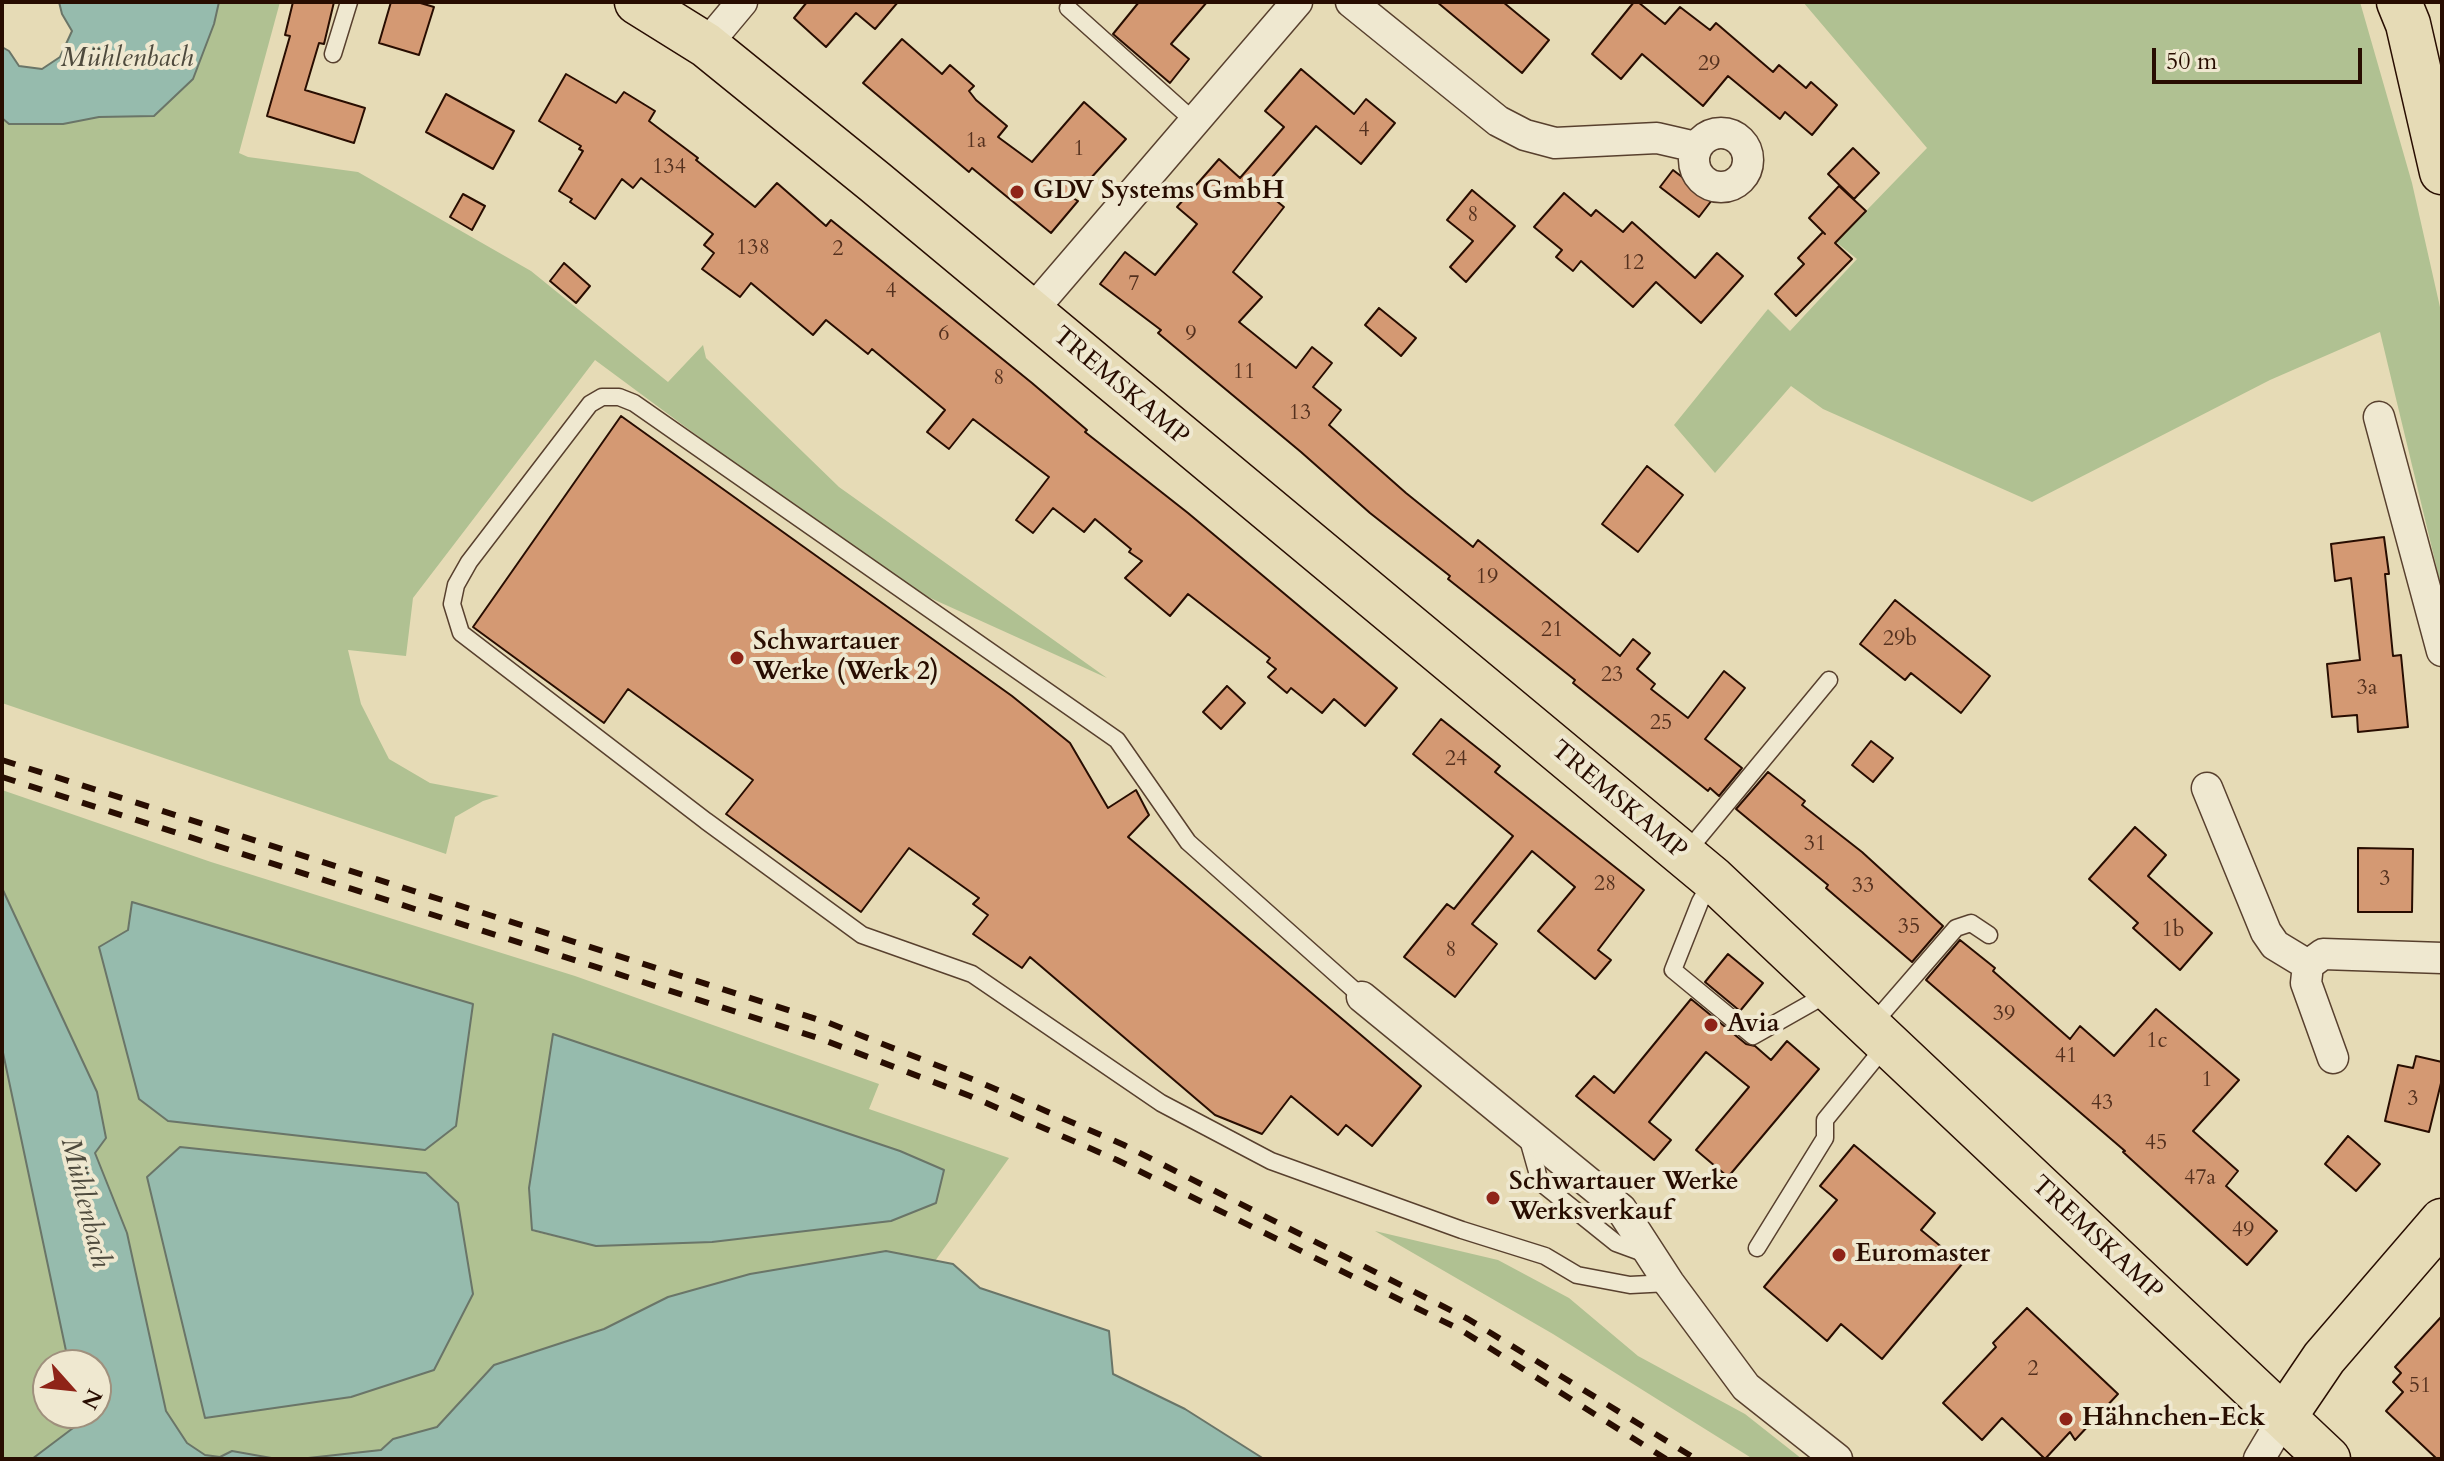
<!DOCTYPE html>
<meta charset="utf-8">
<style>
body{margin:0}
#map{position:relative;width:2444px;height:1461px;overflow:hidden;background:#e6dbb6;font-family:Cardo,serif}
canvas{display:block}
.frame{position:absolute;inset:0;border:4px solid #280d01;pointer-events:none}
.north{position:absolute;left:32px;top:1349px;width:80px;height:80px;box-sizing:border-box;background:#efe8d0;border:2px solid #9f907d;border-radius:50%;rotate:117deg;font-size:22px;font-weight:700;line-height:32px;text-align:center;color:#280d01}
.north::after{content:'';display:block;margin:auto;width:28px;height:36px;background:#8f2418;clip-path:polygon(50% 0,100% 100%,50% 72%,0 100%)}
.scale{position:absolute;left:2152px;top:48px;width:210px;height:36px;box-sizing:border-box;border:4px solid #280d01;border-top:0;padding-left:10px;font-size:24px;line-height:28px;white-space:nowrap;color:#280d01;-webkit-text-stroke:6px #efe8d0;paint-order:stroke}
</style>
<div id="map">
<canvas width="2444" height="1461"></canvas>
<div class="frame"></div>
<div class="north">N</div>
<div class="scale">50 m</div>
</div>
<script>
const ctx = document.querySelector('canvas').getContext('2d');
ctx.lineJoin = 'round';
function paint(path, color) { ctx.fillStyle = color; ctx.fill(path, 'evenodd'); }
const poly = rows => new Path2D(rows.map(r => 'M' + r).join(''));
function trace(path, color, width, dash) { ctx.strokeStyle = color; ctx.lineWidth = width; ctx.lineCap = dash ? 'butt' : 'round'; ctx.setLineDash(dash || []); ctx.stroke(path); }
function drawText(font, color, halo, rows, align = 'center') {
  ctx.font = font + ' Cardo,serif'; ctx.lineWidth = 8; ctx.setLineDash([]); ctx.textBaseline = 'middle'; ctx.strokeStyle = halo; ctx.fillStyle = color; for (const [text, x, y, turn = 0] of rows) {
    ctx.save(); ctx.translate(x, y); ctx.rotate((+turn || 0) * Math.PI / 180); ctx.textAlign = isNaN(turn) ? turn : align; if (halo) ctx.strokeText(text, 0, 0); ctx.fillText(text, 0, 0); ctx.restore();
  }
}
paint(poly([
 [219,2,280,2,239,153,248,157,358,172,531,271,668,382,703,345,706,358,839,487,1107,678,895,582,595,360,413,598,406,656,348,650,361,704,389,759,430,783,499,796,483,801,455,817,446,854,2,703,2,118,10,124,63,124,99,117,154,116,193,78,214,24],
 [1803,2,2360,2,2412,183,2442,316,2442,590,2380,332,2270,380,2032,502,1823,409,1791,386,1715,473,1674,425,1768,309,1790,331,1857,259,1836,242,1927,148],
 [2,790,211,862,575,976,879,1084,869,1109,1009,1158,935,1261,885,1251,668,1297,604,1329,494,1365,437,1427,393,1439,382,1450,299,1459,277,1459,233,1451,220,1457,205,1455,187,1443,166,1411,127,1233,95,1153,97,1092,2,888],
 [128,930,139,1099,100,947],
 [553,1034,900,1151,944,1170,936,1203,891,1221,712,1242,596,1246,532,1231,530,1187],
 [2,1048,69,1365,48,1365,48,1413,80,1413,81,1422,32,1459,2,1459],
 [1375,1231,1498,1260,1569,1298,1638,1356,1745,1414,1802,1459,1753,1459,1553,1334]
]), '#b0c192');
const water = poly([
 [59,2,219,2,214,24,193,79,154,116,99,117,63,124,9,124,2,118,2,47,9,51,19,66,42,69,60,57,72,31,62,14,59,2],
 [2,888,97,1092,106,1138,95,1153,127,1233,166,1411,187,1443,205,1455,220,1457,232,1451,277,1459,32,1459,81,1422,80,1413,96,1413,96,1365,69,1365,2,1048,2,888],
 [132,902,473,1004,456,1126,425,1150,168,1121,139,1099,99,947,128,930,132,902],
 [553,1034,900,1151,944,1170,936,1203,891,1221,712,1242,596,1246,532,1230,529,1188,553,1034],
 [180,1147,426,1173,458,1203,473,1294,434,1370,351,1397,205,1418,147,1177,180,1147],
 [886,1251,953,1264,980,1288,1109,1331,1113,1374,1185,1409,1264,1459,299,1459,381,1450,393,1439,437,1427,494,1365,604,1329,668,1297,750,1274,886,1251]
]);
paint(water, '#96bbad');
trace(water, '#6a7568', 2);
const building = poly([
 [293,2,334,2,324,44,319,43,305,90,365,108,354,143,267,116,290,36,285,35,293,2],
 [391,2,417,2,434,7,419,55,379,43,391,2],
 [807,2,898,2,875,29,856,13,826,47,794,18,807,2],
 [1139,2,1207,2,1171,44,1189,59,1170,83,1113,34,1139,2],
 [1437,2,1503,2,1549,40,1522,73,1437,2],
 [1634,2,1638,2,1665,24,1680,7,1710,30,1716,23,1773,72,1779,65,1806,88,1811,82,1837,105,1812,135,1785,112,1780,119,1728,76,1703,106,1642,54,1621,79,1592,54,1634,2],
 [902,39,942,74,950,65,974,86,969,91,976,100,1007,126,998,137,1032,162,1084,102,1126,139,1073,198,1078,201,1051,233,972,168,969,172,863,83,902,39],
 [1301,69,1354,114,1366,99,1395,123,1361,164,1316,126,1262,189,1284,207,1233,272,1262,297,1239,322,1296,368,1312,347,1332,363,1313,387,1341,410,1329,425,1406,493,1473,547,1478,540,1620,656,1633,639,1650,653,1637,669,1655,684,1651,689,1688,718,1724,671,1745,688,1705,739,1742,768,1719,796,1710,788,1708,791,1573,683,1575,680,1448,579,1450,576,1370,513,1301,452,1158,333,1161,330,1100,284,1125,252,1155,275,1197,224,1177,207,1219,159,1240,178,1284,127,1265,111,1301,69],
 [566,74,616,103,624,92,655,111,649,121,698,158,696,160,755,207,777,183,826,226,831,220,1032,383,1087,430,1085,432,1188,513,1397,688,1365,726,1334,699,1322,713,1291,688,1287,693,1268,677,1276,669,1267,662,1270,658,1188,594,1170,616,1125,578,1142,561,1129,552,1131,549,1095,519,1084,532,1053,508,1033,533,1016,520,1049,477,973,419,949,449,927,432,945,410,872,349,868,354,826,320,813,335,751,283,740,297,702,269,714,253,704,245,713,234,641,178,633,188,622,179,595,219,570,202,572,199,559,191,583,151,579,149,581,146,539,121,566,74],
 [446,94,514,131,493,169,426,132,446,94],
 [1853,148,1879,173,1854,199,1828,174,1853,148],
 [1673,170,1712,200,1699,217,1660,187,1673,170],
 [1839,186,1866,211,1835,243,1852,259,1796,316,1775,294,1804,264,1798,258,1823,232,1825,234,1809,218,1839,186],
 [1472,190,1515,226,1466,282,1450,267,1473,241,1447,220,1472,190],
 [1564,193,1591,216,1596,210,1623,232,1632,222,1695,278,1717,253,1743,276,1701,323,1656,282,1633,307,1581,261,1573,271,1556,257,1562,250,1534,227,1564,193],
 [463,194,485,206,472,230,450,217,463,194],
 [564,263,590,286,576,303,550,281,564,263],
 [1379,308,1416,338,1401,356,1365,325,1379,308],
 [621,416,1012,696,1070,743,1108,808,1136,790,1149,815,1128,837,1421,1086,1372,1146,1346,1125,1338,1135,1291,1096,1262,1134,1215,1115,1030,957,1022,968,973,934,988,915,973,904,979,898,909,848,861,912,726,814,753,780,628,689,604,723,473,627,621,416],
 [1647,466,1683,495,1638,552,1602,524,1647,466],
 [2384,537,2389,574,2385,574,2393,656,2401,655,2408,727,2358,732,2357,715,2332,717,2327,664,2360,660,2351,578,2335,581,2331,544,2384,537],
 [1895,600,1990,676,1961,713,1911,673,1905,680,1860,644,1895,600],
 [1227,686,1245,703,1221,729,1203,712,1227,686],
 [1441,719,1500,766,1495,772,1644,890,1598,950,1611,960,1595,979,1538,931,1575,887,1532,851,1472,924,1497,944,1455,997,1404,957,1447,904,1454,909,1513,836,1413,754,1441,719],
 [1871,741,1893,758,1873,782,1852,765,1871,741],
 [1768,772,1805,801,1802,805,1862,852,1943,926,1912,962,1826,888,1828,885,1736,809,1768,772],
 [2135,827,2166,855,2148,876,2212,933,2180,970,2133,928,2138,923,2089,879,2135,827],
 [2358,848,2413,849,2412,912,2358,912,2358,848],
 [1960,940,1995,968,1993,971,2070,1039,2080,1026,2114,1056,2156,1009,2239,1080,2193,1131,2238,1171,2226,1186,2277,1231,2247,1265,2123,1152,2125,1151,1926,980,1960,940],
 [1728,954,1763,983,1740,1011,1705,982,1728,954],
 [1691,999,1746,1044,1755,1046,1771,1060,1787,1041,1819,1069,1728,1177,1696,1150,1749,1087,1706,1052,1649,1122,1671,1140,1654,1160,1576,1096,1594,1076,1614,1093,1691,999],
 [2416,1056,2442,1062,2442,1079,2429,1132,2385,1121,2398,1065,2413,1068,2416,1056],
 [2348,1136,2380,1164,2356,1191,2325,1164,2348,1136],
 [1854,1145,1935,1213,1921,1230,1962,1264,1882,1359,1841,1324,1827,1341,1764,1287,1837,1200,1820,1186,1854,1145],
 [2027,1308,2118,1394,2075,1440,2070,1432,2045,1459,2002,1418,1982,1440,1943,1403,1996,1347,1993,1343,2027,1308],
 [2442,1316,2442,1459,2437,1459,2386,1411,2403,1392,2393,1382,2401,1373,2395,1367,2442,1316]
]);
paint(building, '#d49973');
trace(building, '#280d01', 2);
const lane = poly([
 [1068,8,1195,122],
 [333,54,349,2],
 [1685,854,1829,680],
 [1712,881,1700,902,1673,970,1753,1036,1829,993],
 [1362,997,1188,842,1117,740,634,403,619,397,602,397,590,404,469,562,456,585,452,604,461,633,706,821,862,935,972,974,1161,1103,1271,1161,1462,1230,1545,1256,1577,1275,1630,1285,1669,1283],
 [1871,1026,1956,928,1971,923,1989,935],
 [1527,1136,1540,1182,1616,1243,1646,1254],
 [1757,1248,1825,1138,1825,1120,1886,1045]
]);
const street = poly([
 [1351,2,1498,121,1525,135,1555,143,1657,138,1696,147],
 [706,45,742,2],
 '1694 160a27 27 0 1 1 54 0a27 27 0 1 1-54 0Z',
 [1031,312,1297,2],
 [2379,417,2442,651],
 [2207,788,2266,932,2275,945,2308,965],
 [1362,997,1621,1209,1669,1283,1746,1387,1837,1459],
 [2333,1058,2306,983,2308,965,2323,954,2442,958],
 [2259,1459,2284,1417]
]);
const primary = poly([
 [637,2,706,45,875,182,1713,879,2328,1459],
 [2284,1417,2324,1358,2442,1221]
]);
const highway = poly([
 [2399,2,2408,24,2442,172]
]);
trace(lane, '#58402e', 19);
trace(street, '#58402e', 33);
trace(primary, '#280d01', 47);
trace(highway, '#280d01', 47);
trace(lane, '#efe8d0', 16);
trace(street, '#efe8d0', 30);
trace(primary, '#e6dbb6', 44);
trace(highway, '#e6dbb6', 44);
trace(poly([
 [2,760,829,1023,977,1081,1124,1145,1468,1319,1696,1459],
 [2,777,821,1039,970,1096,1117,1160,1461,1330,1666,1459]
]), '#280d01', 6, [14, 14]);
for (const [x, y, r, color] of [
 [1017,192,8,"#8f2418"],
 [737,658,8,"#8f2418"],
 [1711,1025,8,"#8f2418"],
 [1493,1198,8,"#8f2418"],
 [1839,1255,8,"#8f2418"],
 [2066,1419,8,"#8f2418"]
]) { const dot = new Path2D(); dot.arc(x, y, r, 0, 2 * Math.PI); ctx.fillStyle = color; ctx.fill(dot); trace(dot, '#efe8d0', 3); }
drawText('22px', '#53301e', null, [
 ["29",1709,65],
 ["4",1364,131],
 ["1a",976,142],
 ["1",1079,150],
 ["134",669,168],
 ["8",1473,216],
 ["138",753,249],
 ["2",838,250],
 ["12",1633,264],
 ["7",1134,285],
 ["4",891,292],
 ["6",944,335],
 ["9",1191,335],
 ["11",1244,373],
 ["8",999,379],
 ["13",1300,414],
 ["19",1487,578],
 ["21",1552,631],
 ["29b",1900,640],
 ["23",1612,676],
 ["3a",2367,689],
 ["25",1661,724],
 ["24",1456,760],
 ["31",1815,845],
 ["3",2385,880],
 ["28",1605,885],
 ["33",1863,887],
 ["35",1909,928],
 ["1b",2173,931],
 ["8",1451,951],
 ["39",2004,1015],
 ["1c",2157,1042],
 ["41",2066,1057],
 ["1",2207,1081],
 ["3",2413,1100],
 ["43",2102,1104],
 ["45",2156,1144],
 ["47a",2200,1179],
 ["49",2243,1231],
 ["2",2033,1370],
 ["51",2420,1387]
]);
drawText('bold 26px', '#280d01', '#efe8d0', [
 ["GDV Systems GmbH",1033,192],
 ["Schwartauer",753,643],
 ["Werke (Werk 2)",753,673],
 ["Avia",1727,1025],
 ["Schwartauer Werke",1509,1183],
 ["Werksverkauf",1509,1213],
 ["Euromaster",1855,1255],
 ["Hähnchen-Eck",2082,1419]
], 'left');
drawText('26px', '#280d01', '#efe8d0', [
 ["TREMSKAMP",1120,387,40],
 ["TREMSKAMP",1618,801,40],
 ["TREMSKAMP",2096,1239,43]
]);
drawText('italic 28px', '#4e4a3d', '#efe8d0', [
 ["Mühlenbach",127,60],
 ["Mühlenbach",84,1203,76]
]);
</script>
